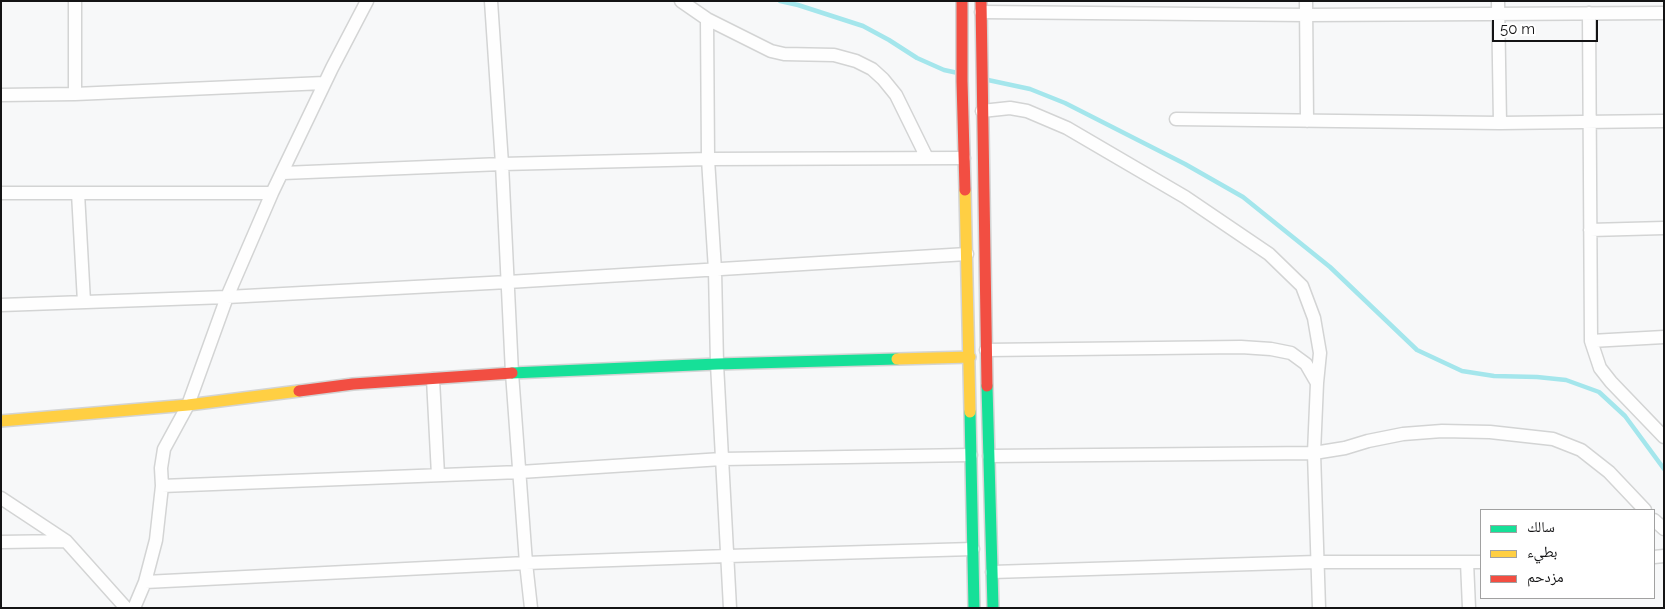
<!DOCTYPE html>
<meta charset="utf-8">
<style>
body{margin:0}
#map{position:relative;width:1665px;height:609px;overflow:hidden;background:#f7f8f9;font-family:Raleway,"Noto Naskh Arabic",sans-serif}
canvas{display:block}
.frame{position:absolute;inset:0;border:2px solid #141415;pointer-events:none}
.legend{position:absolute;left:1480px;top:509px;width:175px;height:90px;box-sizing:border-box;background:#fff;border:1px solid #a1a1a1;margin:0;padding:6px 9px;list-style:none;font-size:15px;color:#141415}
.legend li{display:flex;align-items:center;gap:10px;height:25px}
.legend b{width:25px;border:1px solid #a1a1a1}
.scale{position:absolute;left:1492px;top:20px;width:106px;height:22px;box-sizing:border-box;border:2px solid #141415;border-top:0;padding-left:6px;font-size:15px;line-height:18px;white-space:nowrap;color:#141415;-webkit-text-stroke:4px #fff;paint-order:stroke}
</style>
<div id="map">
<canvas width="1665" height="609"></canvas>
<div class="frame"></div>
<ul class="legend">
<li><b style="height:6px;background:#16e098"></b>سالك</li>
<li><b style="height:6px;background:#ffcf43"></b>بطيء</li>
<li><b style="height:6px;background:#f24e42"></b>مزدحم</li>
</ul>
<div class="scale">50 m</div>
</div>
<script>
const ctx = document.querySelector('canvas').getContext('2d');
ctx.lineJoin = 'round';
const poly = rows => new Path2D(rows.map(r => 'M' + r).join(''));
function trace(path, color, width, dash) { ctx.strokeStyle = color; ctx.lineWidth = width; ctx.lineCap = dash ? 'butt' : 'round'; ctx.setLineDash(dash || []); ctx.stroke(path); }
trace(poly([
 [780,1,798,5,863,26,889,40,917,58,944,70,958,73],
 [988,80,1030,89,1065,103,1185,164,1243,197,1330,267,1417,350,1462,371,1494,376,1537,377,1566,380,1599,392,1625,416,1664,469]
]), '#a4e6ec', 4.5);
const street = poly([
 [75,1,75,94],
 [491,1,502,164,512,373,526,563,531,608],
 [681,1,707,19,771,51,784,54,834,55,856,61,872,69,883,79,896,95,927,158],
 [1306,1,1307,121],
 [1498,1,1500,123],
 [981,12,1307,15,1664,13],
 [1589,13,1591,341,1600,368,1611,382,1664,437],
 [707,19,708,159,715,270,717,364,730,608],
 [1,95,75,94,324,83],
 [982,111,1010,108,1027,111,1067,128,1185,197,1269,254,1302,286,1314,318,1320,353,1317,383],
 [1176,119,1500,123,1664,121],
 [283,173,502,164,708,159,964,158],
 [1,193,272,193],
 [78,193,84,302],
 [1590,230,1664,228],
 [1,305,227,297,508,282,967,254],
 [1591,341,1664,337],
 [986,350,1241,347,1271,349,1291,353,1306,364,1317,383,1314,453,1319,608],
 [433,379,438,475],
 [989,456,1314,453,1345,448,1368,441,1403,434,1442,431,1490,432,1553,439,1581,450,1609,472,1645,510],
 [162,486,520,472,722,459,971,455],
 [1,498,66,541,126,608],
 [1654,520,1664,529],
 [1,542,66,541],
 [1654,557,1664,556],
 [1467,562,1469,608],
 [992,572,1317,562,1481,562],
 [145,582,526,563,728,556,973,549],
 [134,608,145,582,156,540,162,486,161,468,164,449,188,405,227,297,272,193,332,68,367,1]
]);
const fast = poly([
 [512,373,717,364,897,359],
 [987,386,993,608],
 [970,412,974,608]
]);
const slow = poly([
 [965,190,970,412],
 [897,359,970,357],
 [1,421,188,405,299,391]
]);
const jam = poly([
 [962,1,962,81,965,190],
 [981,1,987,386],
 [299,391,353,384,512,373]
]);
trace(street, '#d3d4d4', 15);
trace(fast, '#d3d4d4', 14);
trace(slow, '#d3d4d4', 14);
trace(jam, '#d3d4d4', 14);
trace(street, '#fefefe', 12);
trace(fast, '#16e098', 11);
trace(slow, '#ffcf43', 11);
trace(jam, '#f24e42', 11);
</script>
